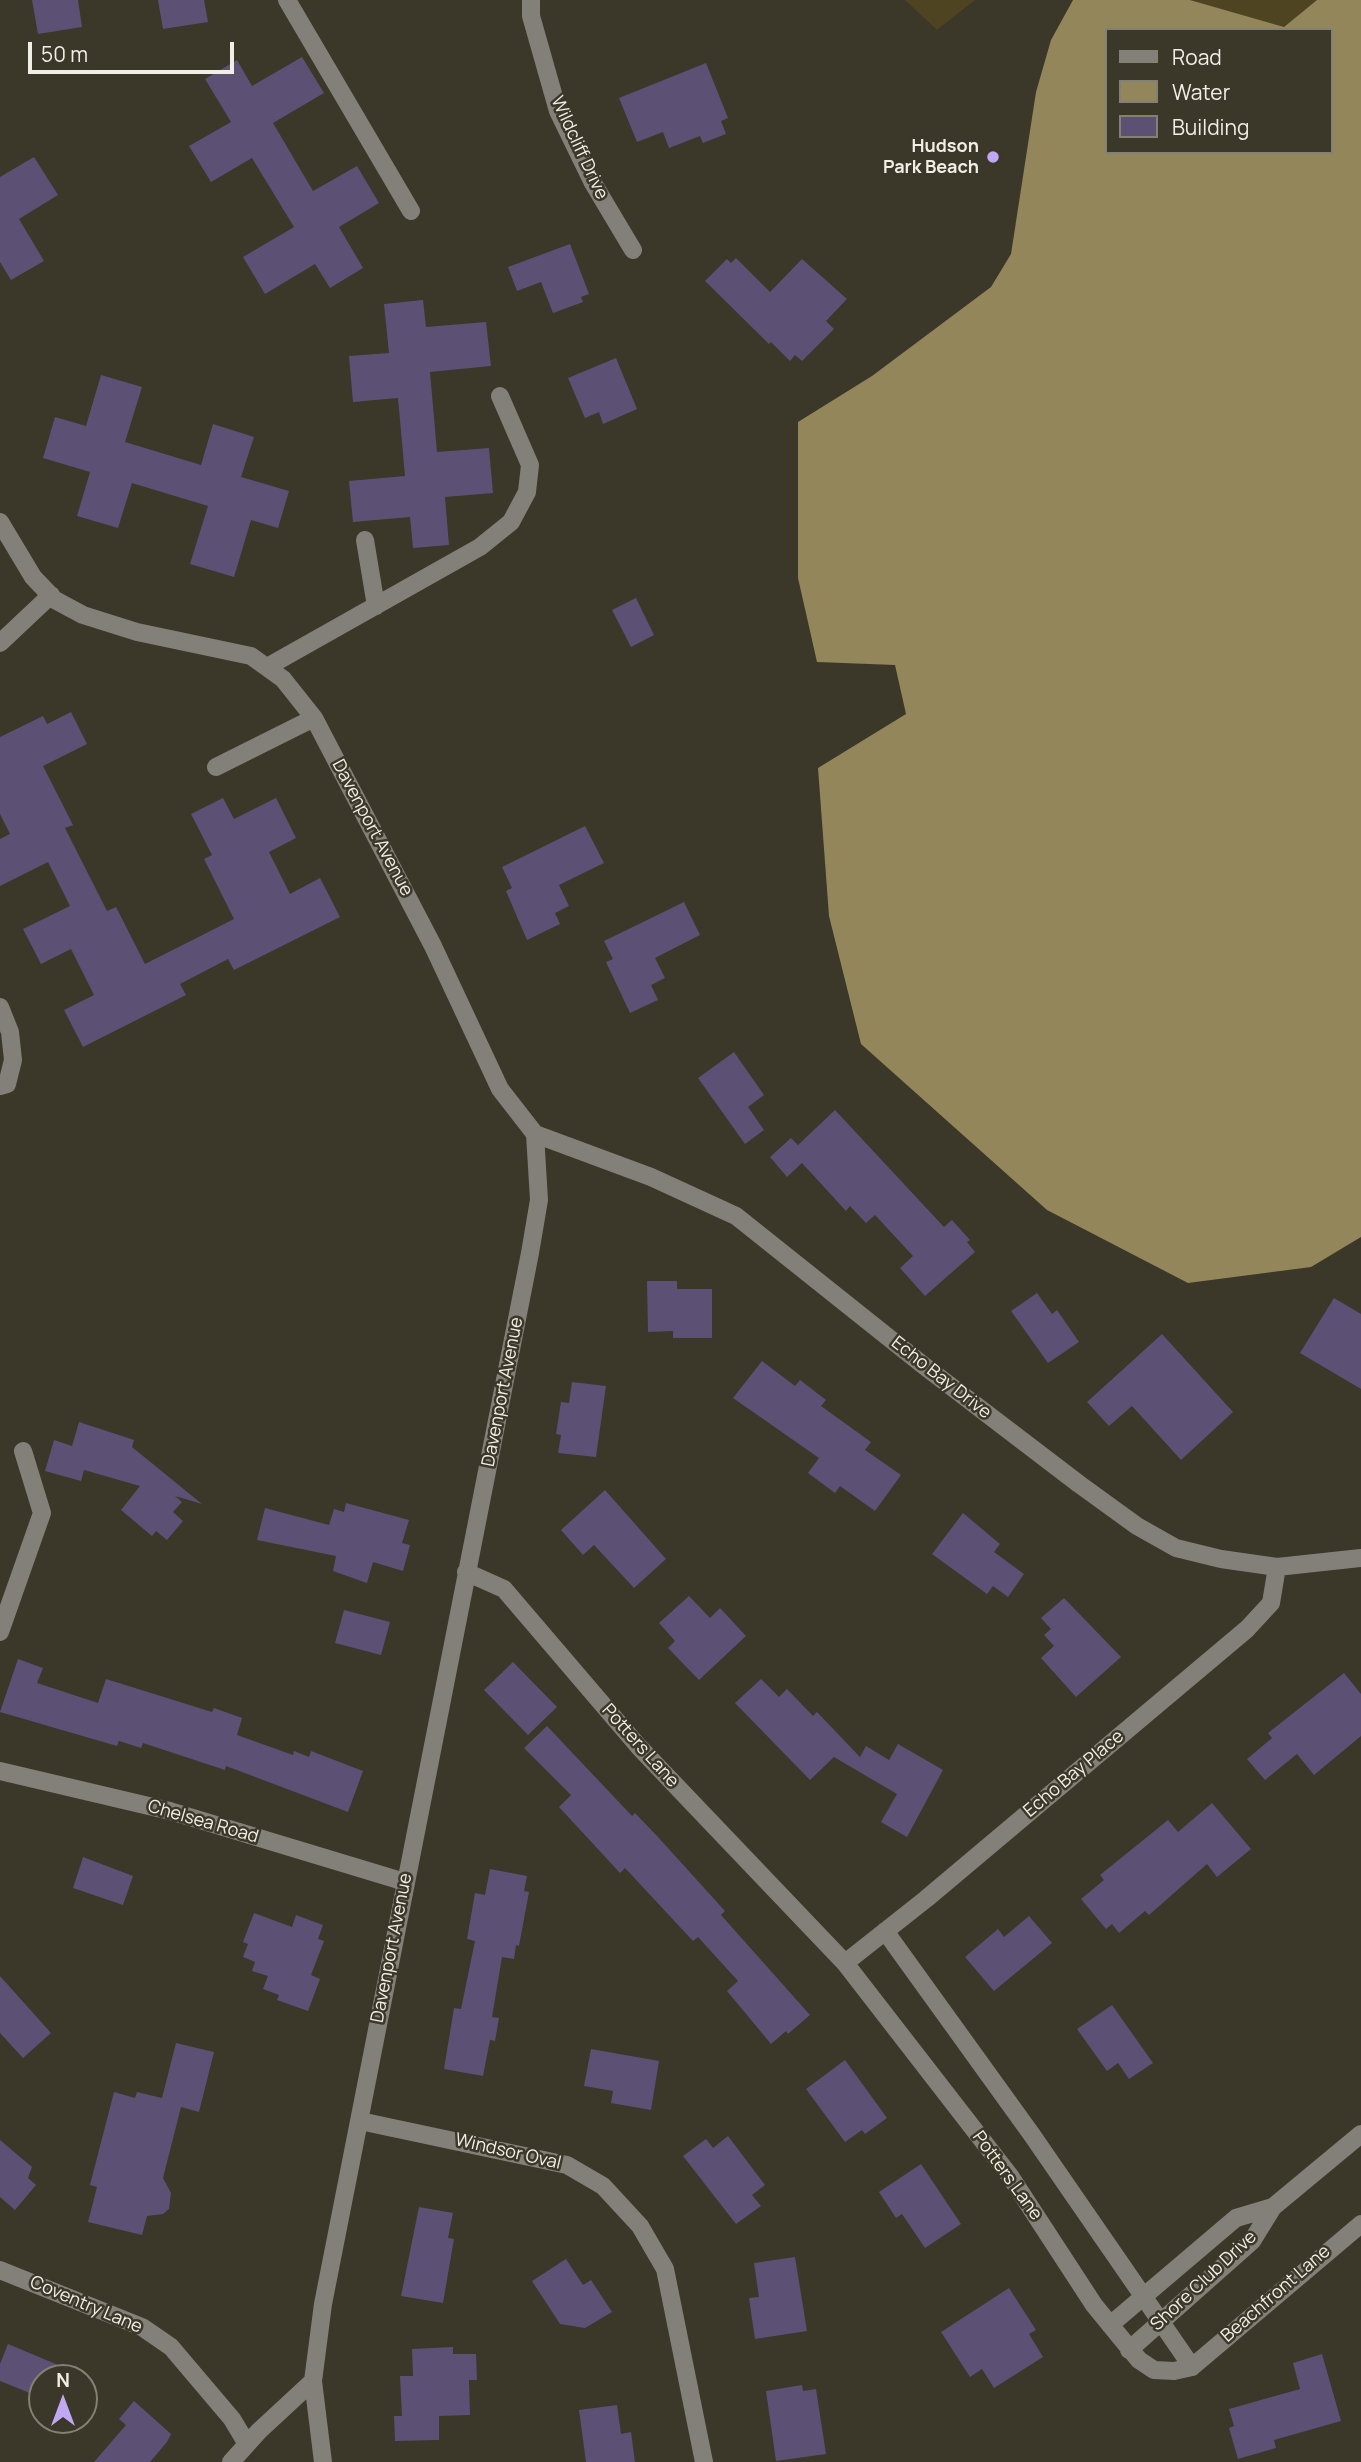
<!DOCTYPE html>
<style>
body{margin:0}
#map{position:relative;width:1361px;height:2462px;overflow:hidden;background:#3b3729;font-family:Manrope,sans-serif}
canvas{display:block}
.legend{position:absolute;left:1105px;top:28px;width:228px;height:126px;box-sizing:border-box;background:#3b3729;border:2px solid #838074;margin:0;padding:9px 12px;list-style:none;font-size:21px;color:#f0eee5}
.legend li{display:flex;align-items:center;gap:14px;height:35px}
.legend b{width:35px;border:2px solid #838074}
.north{position:absolute;left:28px;top:2364px;width:70px;height:70px;box-sizing:border-box;background:#3b3729;border:2px solid #838074;border-radius:50%;rotate:0deg;font-size:19px;font-weight:700;line-height:28px;text-align:center;color:#f0eee5}
.north::after{content:'';display:block;margin:auto;width:24px;height:32px;background:#c1a8f3;clip-path:polygon(50% 0,100% 100%,50% 72%,0 100%)}
.scale{position:absolute;left:28px;top:42px;width:206px;height:32px;box-sizing:border-box;border:4px solid #f0eee5;border-top:0;padding-left:9px;font-size:21px;line-height:24px;white-space:nowrap;color:#f0eee5;-webkit-text-stroke:5px #3b3729;paint-order:stroke}
</style>
<div id="map">
<canvas width="1361" height="2462"></canvas>
<ul class="legend">
<li><b style="height:9px;background:#828079"></b>Road</li>
<li><b style="height:19px;background:#93865b"></b>Water</li>
<li><b style="height:19px;background:#5d5075"></b>Building</li>
</ul>
<div class="north">N</div>
<div class="scale">50 m</div>
</div>
<script>
const ctx = document.querySelector('canvas').getContext('2d');
ctx.lineJoin = 'round';
function paint(path, color) { ctx.fillStyle = color; ctx.fill(path, 'evenodd'); }
const poly = rows => new Path2D(rows.map(r => 'M' + r).join(''));
function trace(path, color, width, dash) { ctx.strokeStyle = color; ctx.lineWidth = width; ctx.lineCap = dash ? 'butt' : 'round'; ctx.setLineDash(dash || []); ctx.stroke(path); }
function drawText(font, color, halo, rows, align = 'center') {
  ctx.font = font + ' Manrope,sans-serif'; ctx.lineWidth = 5; ctx.setLineDash([]); ctx.textBaseline = 'middle'; ctx.strokeStyle = halo; ctx.fillStyle = color; for (const [text, x, y, turn = 0] of rows) {
    ctx.save(); ctx.translate(x, y); ctx.rotate((+turn || 0) * Math.PI / 180); ctx.textAlign = isNaN(turn) ? turn : align; if (halo) ctx.strokeText(text, 0, 0); ctx.fillText(text, 0, 0); ctx.restore();
  }
}
paint(poly([
 [905,0,975,0,937,30],
 [1190,0,1317,0,1284,27]
]), '#4f4422');
paint(poly([
 [1073,0,1190,0,1284,27,1317,0,1361,0,1361,1237,1311,1267,1188,1283,1047,1210,861,1044,829,916,818,768,906,714,895,665,817,662,798,578,798,422,872,376,991,287,1011,254,1036,92,1051,40],
 [1107,30,1331,30,1331,152,1107,152]
]), '#93865b');
paint(poly([
 [32,0,78,0,82,27,38,34],
 [158,0,204,0,208,22,163,29],
 [302,57,324,93,273,123,313,191,357,166,379,203,339,227,363,268,330,288,315,264,265,294,243,257,294,227,252,158,211,182,189,146,231,122,205,79,237,60,252,86],
 [706,63,728,118,721,121,726,134,703,143,700,136,669,148,663,132,637,142,619,98],
 [34,157,58,195,19,219,44,261,11,280,0,262,0,177],
 [570,244,589,294,581,297,583,302,553,313,541,282,517,291,508,267],
 [736,258,770,292,802,259,847,299,826,321,834,329,802,361,795,355,790,361,771,342,769,344,705,281,727,259,731,263],
 [423,300,426,327,486,322,491,366,430,372,437,452,489,448,493,493,445,497,449,545,413,548,410,517,353,522,349,481,405,476,398,398,353,402,349,356,389,353,384,304],
 [616,358,637,409,603,424,599,412,585,418,568,378],
 [101,375,142,387,125,442,201,465,213,424,254,437,241,477,289,491,278,528,251,520,234,577,190,564,208,506,132,483,118,528,77,516,90,472,43,458,55,417,86,426],
 [636,598,654,635,631,647,612,610],
 [71,712,87,744,43,766,73,825,65,828,107,911,116,907,145,964,234,919,204,859,212,855,191,814,223,798,234,819,276,798,296,838,269,852,290,894,320,878,340,917,234,970,228,959,180,984,186,995,83,1047,64,1010,94,995,71,949,41,964,23,929,70,906,48,862,0,886,0,839,10,834,0,814,0,737,43,716,47,724],
 [585,826,604,863,559,885,569,906,555,913,560,924,527,940,506,891,512,888,502,867],
 [684,902,700,935,655,958,665,978,651,985,658,1000,630,1013,606,962,613,959,604,941],
 [734,1052,764,1095,748,1107,764,1130,745,1144,698,1078],
 [835,1110,944,1227,952,1220,970,1240,967,1242,975,1252,925,1296,900,1268,913,1256,875,1215,866,1223,850,1206,846,1211,802,1163,787,1177,770,1157,791,1138,798,1145],
 [647,1281,677,1281,677,1289,712,1289,712,1338,673,1338,673,1331,648,1332],
 [1037,1293,1052,1314,1057,1310,1079,1342,1048,1363,1011,1311],
 [1334,1298,1361,1314,1361,1389,1300,1353],
 [1162,1334,1233,1412,1181,1460,1132,1406,1109,1426,1087,1402],
 [762,1361,795,1386,800,1380,826,1400,821,1406,871,1442,865,1450,901,1475,875,1511,840,1486,835,1493,808,1473,819,1458,733,1398],
 [572,1382,606,1386,596,1457,558,1453,561,1435,556,1434,561,1402,569,1403],
 [79,1422,134,1440,132,1447,202,1504,175,1496,182,1502,173,1512,183,1521,167,1540,156,1531,152,1536,121,1510,140,1486,84,1470,81,1481,45,1471,54,1440,72,1446],
 [605,1490,666,1559,634,1588,594,1545,583,1555,561,1530],
 [346,1503,409,1520,402,1543,410,1545,403,1571,373,1562,367,1583,333,1571,336,1556,257,1540,265,1508,329,1525,334,1509,344,1512],
 [963,1513,1000,1544,994,1552,1024,1574,1008,1597,993,1586,987,1594,932,1554],
 [689,1596,710,1618,720,1608,746,1636,699,1680,668,1648,675,1641,659,1623],
 [1064,1598,1121,1657,1076,1697,1041,1658,1054,1646,1044,1635,1051,1629,1041,1618],
 [344,1610,390,1622,381,1655,335,1643],
 [18,1659,43,1668,37,1683,98,1703,106,1679,212,1712,214,1708,242,1718,237,1735,293,1755,294,1751,309,1757,311,1751,363,1771,348,1812,226,1766,225,1770,143,1743,141,1748,119,1741,117,1746,0,1712],
 [513,1662,557,1707,528,1735,484,1690],
 [1344,1673,1361,1694,1361,1736,1314,1775,1297,1754,1265,1780,1247,1759,1272,1738,1268,1733],
 [761,1679,779,1697,787,1689,813,1716,817,1712,860,1757,866,1746,889,1760,898,1744,943,1770,907,1837,881,1822,897,1794,834,1757,810,1780,735,1703],
 [547,1726,632,1816,635,1813,658,1837,725,1911,721,1915,810,2015,788,2034,786,2031,771,2044,727,1991,738,1981,698,1937,693,1941,625,1868,620,1873,559,1807,571,1795,524,1748],
 [1212,1803,1251,1849,1217,1877,1207,1864,1149,1915,1145,1911,1119,1933,1112,1924,1106,1929,1081,1899,1104,1880,1100,1875,1168,1820,1178,1832],
 [83,1857,133,1876,123,1905,73,1888],
 [490,1869,527,1876,524,1891,529,1892,519,1946,516,1945,514,1959,502,1957,492,2017,499,2018,495,2041,490,2040,483,2076,444,2069,454,2008,461,2009,475,1941,467,1939,475,1893,485,1895],
 [254,1913,292,1927,296,1915,323,1925,318,1939,324,1941,311,1975,320,1979,308,2011,277,2000,279,1995,263,1989,268,1976,252,1971,255,1962,243,1957,248,1944,243,1942],
 [1029,1916,1052,1943,994,1991,965,1957,998,1929,1004,1937],
 [0,1976,51,2033,23,2058,0,2033],
 [1112,2005,1153,2063,1129,2079,1118,2063,1107,2071,1077,2029],
 [176,2043,214,2052,199,2112,181,2107,163,2178,171,2193,169,2209,163,2214,147,2216,142,2235,88,2222,97,2187,90,2185,114,2092,135,2098,137,2092,162,2098],
 [591,2049,659,2061,651,2110,611,2103,613,2091,584,2086],
 [845,2060,887,2118,865,2134,862,2130,845,2142,806,2089],
 [728,2136,765,2185,752,2195,761,2206,736,2224,683,2156,706,2139,713,2148],
 [0,2140,32,2167,28,2178,36,2185,15,2210,0,2197],
 [921,2164,961,2224,925,2248,902,2214,896,2218,879,2192],
 [419,2207,453,2213,448,2238,454,2239,443,2303,401,2296],
 [795,2257,807,2331,755,2339,749,2298,759,2297,754,2263],
 [566,2259,583,2285,591,2280,612,2312,585,2328,560,2324,532,2281],
 [1009,2288,1036,2330,1029,2334,1043,2357,994,2388,982,2369,970,2377,941,2332],
 [8,2344,89,2378,42,2378,42,2398,0,2381,0,2364],
 [453,2347,453,2354,476,2354,477,2380,469,2380,470,2415,439,2416,439,2440,395,2441,394,2416,402,2416,400,2376,413,2376,412,2349],
 [1322,2354,1341,2421,1274,2440,1276,2448,1238,2459,1229,2428,1234,2426,1229,2409,1300,2389,1293,2363],
 [802,2385,803,2391,816,2389,826,2454,776,2461,766,2391],
 [134,2401,171,2434,167,2442,150,2462,94,2462,126,2425,119,2419],
 [617,2405,621,2434,631,2432,635,2462,586,2462,579,2410]
]), '#5d5075');
trace(poly([
 [287,0,411,211],
 [531,0,531,16,558,111,593,183,633,250],
 [0,522,33,577,55,600,83,615,137,632,251,656,283,679,314,718,433,946,500,1089,535,1134,539,1200,530,1253,323,2304,313,2381,323,2462],
 [365,540,376,606],
 [0,643,51,595],
 [267,667,480,547,511,522,527,492,530,465,500,396],
 [216,767,314,718],
 [0,1007,10,1032,13,1060,7,1084,0,1086],
 [535,1134,651,1177,736,1216,923,1365,1079,1484,1137,1526,1176,1548,1221,1559,1277,1567,1361,1558],
 [466,1572,504,1589,639,1747,845,1963,1010,2176,1094,2305,1139,2360,1154,2370,1174,2371,1192,2367,1361,2224],
 [0,1632,42,1513,23,1451],
 [0,1771,170,1811,405,1882],
 [885,1931,1032,2135,1192,2367],
 [845,1963,926,1899,1247,1629,1271,1603,1277,1567],
 [360,2121,567,2165,603,2186,640,2226,665,2269,704,2462],
 [0,2270,142,2327,171,2347,232,2419,247,2444],
 [1110,2325,1236,2218,1273,2207],
 [1129,2350,1252,2241,1273,2207,1361,2134],
 [231,2462,259,2431,313,2381]
]), '#828079', 18);
for (const [x, y, r, color] of [
 [993,157,7,"#c1a8f3"]
]) { const dot = new Path2D(); dot.arc(x, y, r, 0, 2 * Math.PI); ctx.fillStyle = color; ctx.fill(dot); trace(dot, '#3b3729', 2.5); }
drawText('bold 18px', '#f0eee5', '#3b3729', [
 ["Hudson",979,147],
 ["Park Beach",979,168]
], 'right');
drawText('18px', '#f0eee5', '#3b3729', [
 ["Wildcliff Drive",579,148,65],
 ["Davenport Avenue",372,828,62],
 ["Echo Bay Drive",941,1378,38],
 ["Davenport Avenue",503,1392,-79],
 ["Potters Lane",640,1746,48],
 ["Echo Bay Place",1074,1774,-40],
 ["Chelsea Road",203,1822,16],
 ["Davenport Avenue",392,1948,-79],
 ["Windsor Oval",508,2152,13],
 ["Potters Lane",1007,2176,54],
 ["Shore Club Drive",1204,2281,-43],
 ["Beachfront Lane",1276,2294,-41],
 ["Coventry Lane",86,2305,23]
]);
</script>
